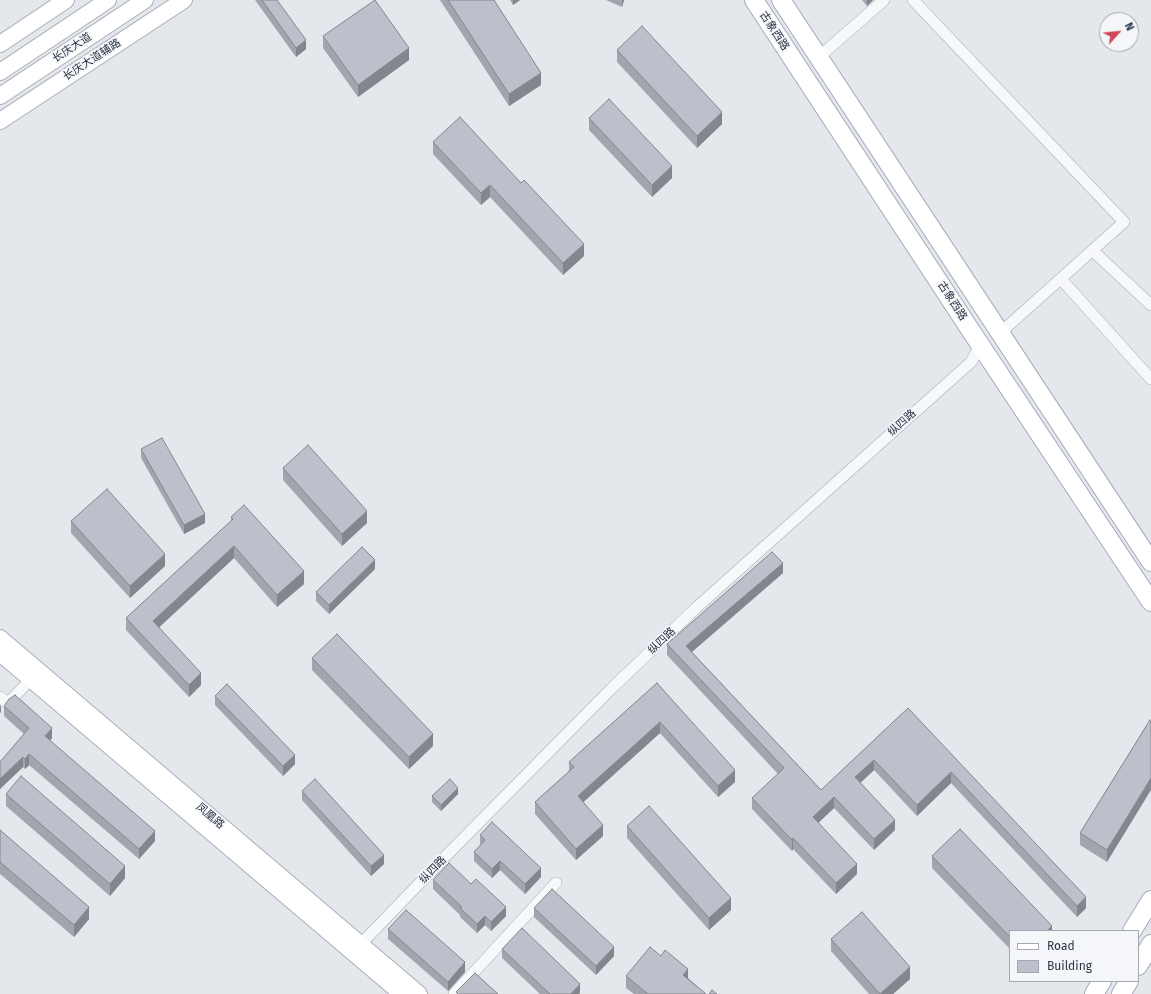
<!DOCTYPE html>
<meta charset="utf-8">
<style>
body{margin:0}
#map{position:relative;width:1151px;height:994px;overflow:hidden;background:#e4e7ec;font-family:"Fira Sans",sans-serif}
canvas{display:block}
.legend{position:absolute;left:1009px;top:930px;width:130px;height:52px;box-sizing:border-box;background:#f4f6f9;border:1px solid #a4a8b1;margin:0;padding:5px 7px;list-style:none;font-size:12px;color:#2b3445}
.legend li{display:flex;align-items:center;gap:8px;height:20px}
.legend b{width:20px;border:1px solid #a4a8b1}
.north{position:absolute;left:1099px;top:12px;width:40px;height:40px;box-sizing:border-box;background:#f4f6f9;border:1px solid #a4a8b1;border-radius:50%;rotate:63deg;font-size:11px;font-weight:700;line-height:16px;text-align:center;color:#2b3445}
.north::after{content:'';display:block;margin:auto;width:14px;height:18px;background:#d1495b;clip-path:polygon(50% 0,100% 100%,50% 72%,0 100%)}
</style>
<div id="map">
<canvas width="1151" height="994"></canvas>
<ul class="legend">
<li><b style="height:5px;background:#fff"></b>Road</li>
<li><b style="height:11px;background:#bbc0ca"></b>Building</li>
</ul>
<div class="north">N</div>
</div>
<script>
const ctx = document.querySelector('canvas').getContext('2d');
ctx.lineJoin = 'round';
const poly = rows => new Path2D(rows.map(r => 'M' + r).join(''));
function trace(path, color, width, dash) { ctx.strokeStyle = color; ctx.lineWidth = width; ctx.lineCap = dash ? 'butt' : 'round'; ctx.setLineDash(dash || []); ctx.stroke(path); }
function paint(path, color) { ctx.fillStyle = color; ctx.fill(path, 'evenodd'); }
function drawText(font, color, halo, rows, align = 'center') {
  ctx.font = font + ' "Fira Sans","Noto Sans SC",sans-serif'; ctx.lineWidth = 3.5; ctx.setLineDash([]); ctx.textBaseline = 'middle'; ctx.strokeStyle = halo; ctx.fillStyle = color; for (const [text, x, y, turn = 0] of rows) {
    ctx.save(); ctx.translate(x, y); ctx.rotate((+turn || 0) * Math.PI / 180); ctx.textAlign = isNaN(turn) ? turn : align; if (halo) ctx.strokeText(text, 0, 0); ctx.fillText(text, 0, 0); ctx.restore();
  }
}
const street = poly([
 [913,0,1124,222,1000,333],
 [819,57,884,0],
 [1093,251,1151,305],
 [1061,279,1151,379],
 [0,697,8,703,31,679],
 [356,949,442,860,611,689,696,608,971,362,976,353,978,348,978,341],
 [454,994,556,883]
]);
const secondary = poly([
 [0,44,66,0],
 [0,72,108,0],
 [0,96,145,0],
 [0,121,184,0],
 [0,638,419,994],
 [0,653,402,994]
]);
const primary = poly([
 [754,0,971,331,1151,602],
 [781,0,1151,562],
 [1132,931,1151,900],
 [1138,966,1151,944],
 [1094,994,1102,981],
 [1121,994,1129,981]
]);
trace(street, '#a9aeb7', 12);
trace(secondary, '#a9aeb7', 18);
trace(primary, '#a3abb8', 20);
trace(street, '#f7f8fa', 11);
trace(secondary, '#fff', 16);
trace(primary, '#fff', 18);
paint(poly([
 [255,0,277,0,306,49,296,57],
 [440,0,494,0,541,85,509,106],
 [510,0,520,0,513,5],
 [606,0,624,0,622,7],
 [862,0,873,0,867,6],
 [323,36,409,60,358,97,323,48],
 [617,50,722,124,697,148,617,62],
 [589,118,672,178,652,197,589,130],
 [433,142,584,256,563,275,490,197,481,205,433,154],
 [141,449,205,523,184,534,141,458],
 [283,468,367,523,342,546,283,480],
 [231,517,304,584,277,607,234,558,159,627,201,685,189,697,126,630,126,618,231,521],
 [71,521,165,566,130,598,71,533],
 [375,569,329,614,316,601,316,592],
 [783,573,692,652,821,790,908,708,1086,908,1077,917,951,783,917,816,874,770,860,783,895,830,874,850,834,808,818,823,857,874,836,894,793,849,792,851,752,809,752,798,778,774,667,655,667,644],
 [312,658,433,746,409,769,312,670],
 [657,683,735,782,718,797,660,733,583,802,603,836,576,860,535,814,535,802,569,771,569,762],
 [215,696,295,764,283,776,215,705],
 [4,706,52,738,50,741,155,841,139,859,29,765,25,769,23,767,0,789,0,762,24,734,4,716],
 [1150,720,1107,862,1080,845,1080,833],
 [302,791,384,864,371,876,302,800],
 [6,794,125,878,110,896,6,806],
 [458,794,441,811,432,802,432,796],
 [627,826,731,910,709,930,627,838],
 [0,830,89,919,74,937,0,874],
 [480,835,541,877,525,894,500,870,492,878,474,861,474,852,481,845,480,844],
 [932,856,1052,931,1010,931,1010,949,932,868],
 [433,880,506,916,491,931,485,925,477,933,460,917,460,915,433,889],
 [534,908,614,956,596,975,534,917],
 [388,929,465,972,448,991,388,939],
 [831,939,910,979,893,994,869,994,831,951],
 [502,949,580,993,579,994,540,994,502,958],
 [626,976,688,978,706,994,634,994,626,988]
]), '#a1a5ae');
paint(poly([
 [513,0,520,0,513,5],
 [622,0,624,0,622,7],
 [867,0,873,0,867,6],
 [306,40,306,49,296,57,296,48],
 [409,48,409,60,358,97,358,85],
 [541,73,541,85,509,106,509,94],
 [722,112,722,124,697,148,697,136],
 [672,166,672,178,652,197,652,185],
 [490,185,490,197,481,205,481,193],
 [584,244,584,256,563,275,563,263],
 [367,511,367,523,342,546,342,534],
 [205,514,205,523,184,534,184,525],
 [234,546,234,558,153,633,153,621],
 [165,554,165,566,130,598,130,586],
 [375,560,375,569,329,614,329,605],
 [783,563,783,573,686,657,686,646],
 [304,571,304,584,277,607,277,595],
 [201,673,201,685,189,697,189,685],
 [1,705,1,712,0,713,0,707],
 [660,722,660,733,578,807,578,796],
 [52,728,52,738,45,747,45,736],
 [433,734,433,746,409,769,409,757],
 [29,754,29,765,25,769,25,759],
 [295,755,295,764,283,776,283,766],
 [23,757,23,767,0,789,0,779],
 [874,760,874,770,855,788,855,777],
 [735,770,735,782,718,797,718,786],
 [951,772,951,783,917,816,917,805],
 [1151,778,1151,790,1107,862,1107,850],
 [458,788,458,794,441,811,441,805],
 [834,797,834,808,813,828,813,817],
 [895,820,895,830,874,850,874,839],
 [603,825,603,836,576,860,576,849],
 [155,831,155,841,139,859,139,849],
 [793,838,793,849,792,851,792,840],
 [384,855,384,864,371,876,371,866],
 [500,861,500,870,492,878,492,869],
 [857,864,857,874,836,894,836,883],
 [125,866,125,878,110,896,110,884],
 [541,868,541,877,525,894,525,884],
 [1086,897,1086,908,1077,917,1077,906],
 [731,898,731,910,709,930,709,918],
 [89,907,89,919,74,937,74,925],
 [506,907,506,916,491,931,491,922],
 [485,916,485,925,477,933,477,924],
 [1052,926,1052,931,1047,931],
 [614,947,614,956,596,975,596,966],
 [465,962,465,972,448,991,448,982],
 [910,967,910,979,893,994,880,994],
 [688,969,688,981,683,975],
 [580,984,580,993,579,994,571,994]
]), '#83868d');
const building = poly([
 [262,0,277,0,306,40,296,48,262,0],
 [375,0,409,48,358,85,323,36,375,0],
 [448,0,494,0,541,73,509,94,448,0],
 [642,26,722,112,697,136,617,50,642,26],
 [609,99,672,166,652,185,589,118,609,99],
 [460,117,521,183,524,180,584,244,563,263,490,185,481,193,433,142,460,117],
 [162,438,205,514,184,525,141,449,162,438],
 [308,445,367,511,342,534,283,468,308,445],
 [107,489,165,554,130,586,71,521,107,489],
 [244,505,304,571,277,595,234,546,153,621,201,673,189,685,126,618,233,519,231,517,244,505],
 [362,547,375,560,329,605,316,592,362,547],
 [772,552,783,563,686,646,821,790,908,708,1086,897,1077,906,951,772,917,805,874,760,855,777,895,820,874,839,834,797,813,817,857,864,836,883,793,838,792,840,752,798,784,768,667,644,772,552],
 [337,634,433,734,409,757,312,658,337,634],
 [657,683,735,770,718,786,660,722,578,796,603,825,576,849,535,802,574,767,569,762,657,683],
 [227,684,295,755,283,766,215,696,227,684],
 [15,695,52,728,45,736,155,831,139,849,29,754,25,759,23,757,0,779,0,762,29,728,4,706,9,699,15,695],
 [1150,720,1151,721,1151,778,1107,850,1080,833,1150,720],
 [21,776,125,866,110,884,6,794,21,776],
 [315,779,384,855,371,866,302,791,315,779],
 [450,779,458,788,441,805,432,796,450,779],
 [649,806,731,898,709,918,627,826,649,806],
 [492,822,541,868,525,884,500,861,492,869,474,852,485,840,480,835,492,822],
 [960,829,1052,926,1047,931,1010,931,1010,937,932,856,960,829],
 [0,830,89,907,74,925,0,862,0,830],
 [449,863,471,884,476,879,506,907,491,922,485,916,477,924,460,908,462,907,433,880,449,863],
 [552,889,614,947,596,966,534,908,552,889],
 [406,910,465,962,448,982,388,929,406,910],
 [862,912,910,967,880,994,831,939,862,912],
 [522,928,580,984,571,994,550,994,502,949,522,928],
 [650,947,661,956,665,950,688,969,683,975,706,994,648,994,626,976,650,947],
 [475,973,498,994,458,994,456,992,475,973],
 [712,990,717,994,709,994,712,990]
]);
paint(building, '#bbc0ca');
trace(building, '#83868d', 1);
drawText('11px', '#2b3445', '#f4f6f9', [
 ["古象西路",774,31,57],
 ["长庆大道",72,48,-33],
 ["长庆大道辅路",92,60,-33],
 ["古象西路",952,301,57],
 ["纵四路",902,423,-42],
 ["纵四路",662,641,-43],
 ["凤凰路",210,816,40],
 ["纵四路",433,870,-46]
]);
</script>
